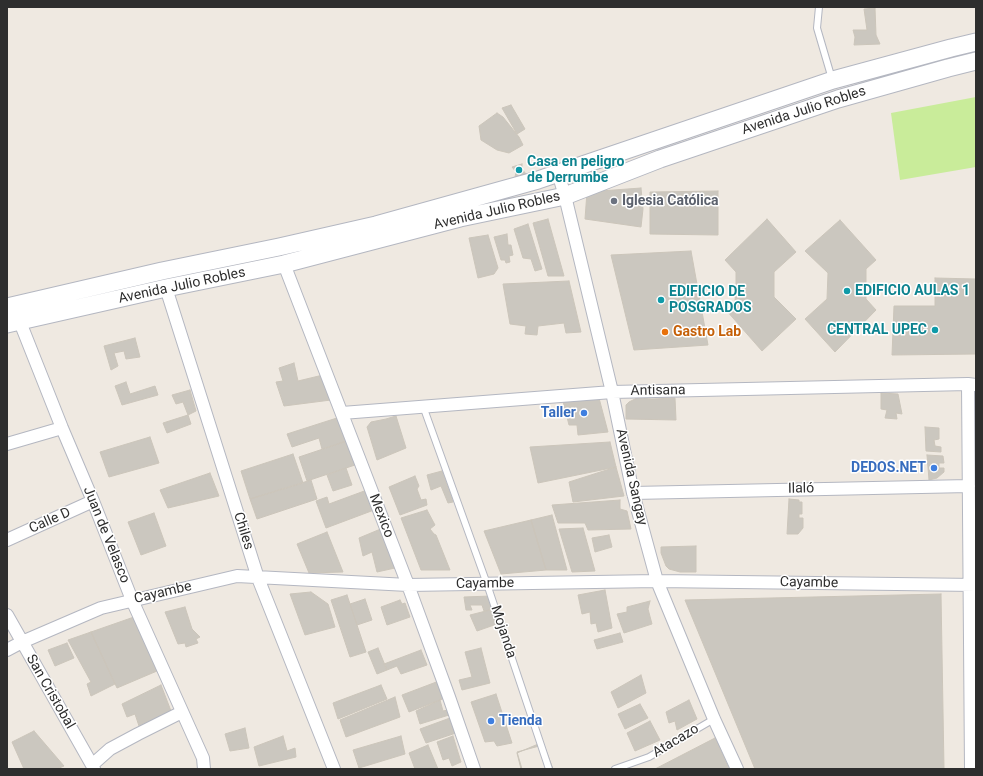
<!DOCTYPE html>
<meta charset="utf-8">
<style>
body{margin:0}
#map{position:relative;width:983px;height:776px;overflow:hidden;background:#efe9e1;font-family:Roboto,sans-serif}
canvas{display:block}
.frame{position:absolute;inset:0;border:8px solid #2e2e2e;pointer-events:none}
</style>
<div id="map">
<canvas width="983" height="776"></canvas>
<div class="frame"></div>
</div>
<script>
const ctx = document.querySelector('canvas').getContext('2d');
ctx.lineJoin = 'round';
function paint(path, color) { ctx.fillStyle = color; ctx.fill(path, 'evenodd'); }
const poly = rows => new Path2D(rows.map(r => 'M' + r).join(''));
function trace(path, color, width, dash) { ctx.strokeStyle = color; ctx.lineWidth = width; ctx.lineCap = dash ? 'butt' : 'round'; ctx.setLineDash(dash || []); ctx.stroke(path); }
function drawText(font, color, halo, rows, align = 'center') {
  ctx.font = font + ' Roboto,sans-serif'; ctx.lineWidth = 3; ctx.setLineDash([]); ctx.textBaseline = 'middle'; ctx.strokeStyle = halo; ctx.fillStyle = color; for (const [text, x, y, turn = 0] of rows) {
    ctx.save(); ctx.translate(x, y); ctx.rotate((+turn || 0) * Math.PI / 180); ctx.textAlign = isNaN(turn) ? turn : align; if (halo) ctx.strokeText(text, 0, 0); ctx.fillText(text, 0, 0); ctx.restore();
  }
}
paint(poly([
 [976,97,976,167,900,180,891,113]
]), '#c9ec9a');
const building = poly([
 [875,8,876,35,880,44,854,45,855,37,853,30,867,30,864,9,875,8],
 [511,105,525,129,517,134,502,108,511,105],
 [497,113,503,117,519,137,523,145,509,153,497,150,481,140,479,126,497,113],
 [522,164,522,169,526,174,515,177,516,172,512,167,522,164],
 [641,188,643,209,641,227,585,219,587,192,641,188],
 [718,191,718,235,650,234,650,192,718,191],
 [548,219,564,276,548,276,533,223,548,219],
 [767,219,796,252,774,272,774,297,796,319,762,351,726,310,735,301,736,287,736,272,725,260,767,219],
 [840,220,876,260,866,269,866,299,876,310,835,352,805,319,827,299,828,273,805,251,840,220],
 [528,224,542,269,535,271,531,259,523,258,514,229,528,224],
 [507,234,508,245,511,245,513,255,509,256,510,262,506,263,505,260,501,260,494,237,507,234],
 [488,235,498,268,494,274,478,278,469,238,488,235],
 [691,251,708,345,634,350,611,255,691,251],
 [935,278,976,279,976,354,892,355,894,306,935,306,935,278],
 [569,281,581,332,566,333,564,323,538,326,537,335,525,334,526,326,510,324,503,284,569,281],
 [135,338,140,357,126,359,124,351,114,353,118,366,111,370,104,346,135,338],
 [294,363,298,381,323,375,331,400,284,406,276,382,283,381,279,368,294,363],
 [126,382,130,394,155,386,158,395,122,405,115,386,126,382],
 [190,390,196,411,188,415,183,402,176,404,172,395,190,390],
 [881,393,898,394,902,414,896,413,897,419,885,418,887,410,881,409,881,393],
 [599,398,608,432,578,435,577,425,569,425,563,401,599,398],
 [637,398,652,399,675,398,676,420,626,419,626,405,629,402,637,398],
 [188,415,191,424,167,433,163,423,188,415],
 [396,416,406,448,377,460,367,427,371,422,386,419,396,416],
 [340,417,347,441,322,449,319,438,292,447,287,434,340,417],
 [925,427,939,428,939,439,934,440,935,446,941,447,941,452,926,451,925,427],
 [150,437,159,463,109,477,100,452,150,437],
 [347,441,355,465,307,481,299,457,347,441],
 [610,442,616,467,538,483,530,447,610,442],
 [293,454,303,483,250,499,241,471,293,454],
 [927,455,943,456,944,463,939,463,939,468,944,468,944,472,937,478,929,480,927,455],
 [616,467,624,496,573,502,569,482,616,467],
 [346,468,352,485,333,491,327,475,346,468],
 [442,471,453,502,448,503,441,486,431,490,427,475,442,471],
 [210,473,219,496,168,508,160,490,210,473],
 [415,476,419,486,417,489,421,500,426,499,427,505,400,515,389,487,415,476],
 [311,480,317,499,257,519,250,499,311,480],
 [367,490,374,510,326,528,316,501,327,497,329,504,367,490],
 [789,499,799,500,799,502,802,502,802,514,799,514,799,518,803,518,803,528,798,534,787,534,789,499],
 [620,500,620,509,627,511,631,529,588,530,585,523,558,523,552,505,620,500],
 [427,510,435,525,430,529,434,534,436,535,450,570,421,570,401,518,427,510],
 [154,513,166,546,141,555,128,522,154,513],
 [552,515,567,570,546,570,531,520,552,515],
 [531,520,546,570,501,574,484,531,531,520],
 [383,528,395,568,377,572,372,552,363,556,359,538,383,528],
 [583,528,595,571,572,572,559,529,583,528],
 [327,532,343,572,309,573,297,544,327,532],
 [609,535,612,547,595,552,592,538,609,535],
 [696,546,696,572,680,572,669,569,666,566,661,553,661,547,696,546],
 [605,590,612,628,598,632,596,623,591,624,590,612,582,614,578,595,605,590],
 [311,592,328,604,335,627,305,635,290,594,311,592],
 [941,594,944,769,755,769,685,600,941,594],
 [347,595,366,652,350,657,331,600,347,595],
 [491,596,494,609,484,611,482,605,470,605,472,610,466,610,464,597,491,596],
 [365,599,372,620,357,625,350,604,365,599],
 [400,600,402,604,405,603,410,617,387,625,381,607,400,600],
 [650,601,648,609,652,624,624,633,617,614,627,612,627,607,650,601],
 [185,607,192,629,200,637,196,639,198,643,186,647,185,643,178,644,165,612,185,607],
 [494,609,497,624,477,631,470,615,494,609],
 [134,617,157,671,117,688,91,632,134,617],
 [91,632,115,684,91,696,87,684,91,682,68,640,91,632],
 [620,633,623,642,597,649,594,640,620,633],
 [67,643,74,658,55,666,48,650,67,643],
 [378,648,387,670,377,674,368,652,378,648],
 [481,648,490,683,462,690,459,680,472,677,465,652,481,648],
 [421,650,427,665,401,674,397,666,387,670,384,664,421,650],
 [641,675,646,693,618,708,611,692,641,675],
 [439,681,445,698,409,712,402,695,439,681],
 [161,685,171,711,139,726,135,714,127,717,122,704,161,685],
 [381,685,387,699,338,719,333,703,381,685],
 [496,694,512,743,497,746,494,741,485,742,471,702,496,694],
 [395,697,400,717,346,737,340,720,395,697],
 [440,700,443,711,448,710,449,715,420,724,416,711,440,700],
 [689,700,697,719,677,730,675,721,669,723,666,712,689,700],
 [640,704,648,718,625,729,618,714,640,704],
 [450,718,456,733,426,743,420,729,450,718],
 [650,721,660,740,635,751,627,733,650,721],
 [245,728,249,748,230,751,225,734,245,728],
 [34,731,64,766,57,769,24,769,12,742,34,731],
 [283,736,287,751,295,748,296,757,259,766,254,747,283,736],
 [401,736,405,754,359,768,353,750,401,736],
 [453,736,461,762,452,766,449,758,443,760,437,742,453,736],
 [715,738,729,769,655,769,715,738],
 [543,742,553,769,521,769,517,753,543,742],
 [428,745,438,769,415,769,409,753,428,745],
 [543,745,553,769,522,769,517,752,543,745]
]);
paint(building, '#cbc7bf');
trace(building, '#cbc5ba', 1);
const service = poly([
 [819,7,817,28,832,79],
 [423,406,487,584,549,769],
 [615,769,649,757,714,719]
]);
const minor = poly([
 [558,173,565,196,612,392,633,493,657,581,714,719,737,769],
 [284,264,408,585,449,697,474,769],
 [166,288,258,578,334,769],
 [20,322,62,428,93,501,132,600,203,758,204,769],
 [968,384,971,769],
 [342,413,612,392,968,384,976,385],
 [7,444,62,428],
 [633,493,969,486],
 [7,540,93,501],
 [7,615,92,765,94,769],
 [7,650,22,642,101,608,237,576,408,585,657,581,976,585],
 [92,765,110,749,138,734,182,712]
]);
const secondary = poly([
 [7,307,162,271,279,247,376,225,538,180,833,80,951,48,976,42],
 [7,324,166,288,284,264,460,218,565,196,660,159,838,99,948,68,976,61]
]);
trace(service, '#b4b7c1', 8);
trace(minor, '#b4b7c1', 14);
trace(secondary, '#b4b7c1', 19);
trace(service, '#fff', 6);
trace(minor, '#fff', 12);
trace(secondary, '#fff', 17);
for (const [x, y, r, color] of [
 [519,170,4,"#0f9aa8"],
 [614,201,4,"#6b7280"],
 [847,291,4,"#0f9aa8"],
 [661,300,4,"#0f9aa8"],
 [935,330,4,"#0f9aa8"],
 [665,332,4,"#e8710a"],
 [584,413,4,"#3f7fe0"],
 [934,468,4,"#3f7fe0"],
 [491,721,4,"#3f7fe0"]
]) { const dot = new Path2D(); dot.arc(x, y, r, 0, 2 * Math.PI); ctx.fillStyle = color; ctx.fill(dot); trace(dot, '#fff', 1.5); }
drawText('14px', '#2e2e2e', '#fff', [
 ["Avenida Julio Robles",804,111,-18],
 ["Avenida Julio Robles",497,211,-13],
 ["Avenida Julio Robles",182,286,-12],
 ["Antisana",658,391,-1],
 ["Avenida Sangay",631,477,77],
 ["Ilaló",801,489,-1],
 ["Mexico",381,516,69],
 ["Calle D",50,521,-24],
 ["Chiles",243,531,73],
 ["Juan de Velasco",106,535,68],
 ["Cayambe",809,583,1],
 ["Cayambe",485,584,-1],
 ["Cayambe",163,593,-13],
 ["Mojanda",503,632,72],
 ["San Cristobal",50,692,60],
 ["Atacazo",676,741,-31]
]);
drawText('bold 14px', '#0d838f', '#fff', [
 ["Casa en peligro",527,162],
 ["de Derrumbe",527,178],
 ["EDIFICIO AULAS 1",855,291],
 ["EDIFICIO DE",669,292],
 ["POSGRADOS",669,308],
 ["CENTRAL UPEC",927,330,"right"]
], 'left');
drawText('bold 14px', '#5b616d', '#fff', [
 ["Iglesia Católica",622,201]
], 'left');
drawText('bold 14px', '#c56008', '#fff', [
 ["Gastro Lab",673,332]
], 'left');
drawText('bold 14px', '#366cbe', '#fff', [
 ["Taller",576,413],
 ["DEDOS.NET",926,468],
 ["Tienda",499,721,"left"]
], 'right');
</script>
